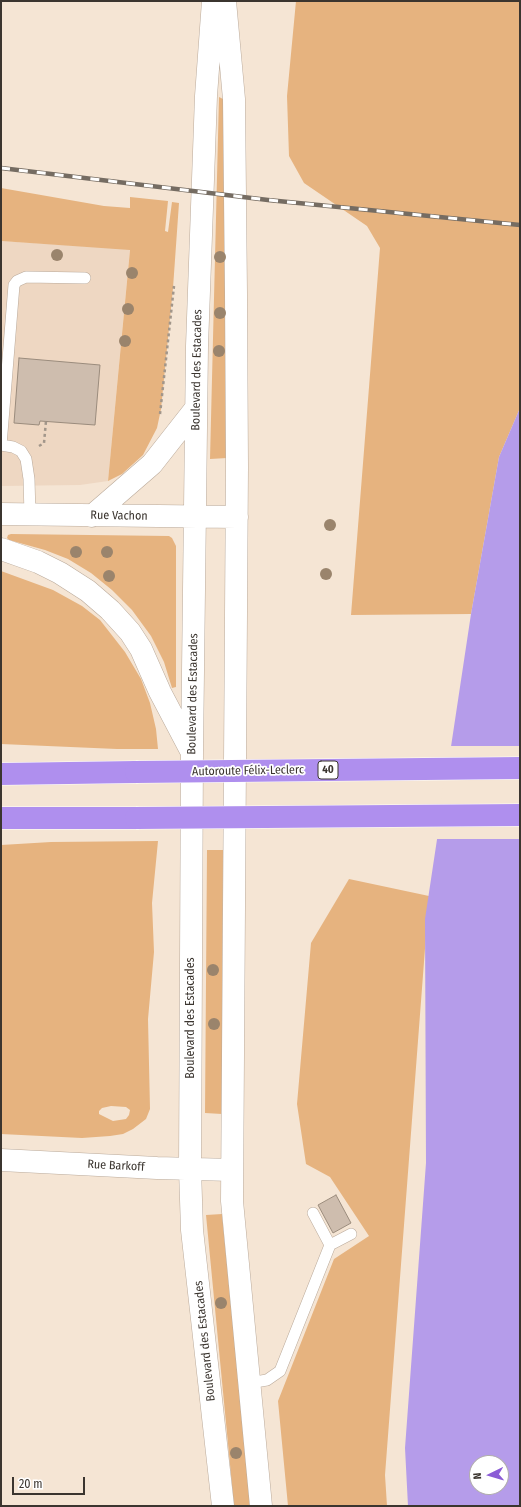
<!DOCTYPE html>
<meta charset="utf-8">
<style>
body{margin:0}
#map{position:relative;width:521px;height:1507px;overflow:hidden;background:#f5e5d4;font-family:"Fira Sans Condensed",sans-serif}
canvas{display:block}
.frame{position:absolute;inset:0;border:2px solid #3b352f;pointer-events:none}
.north{position:absolute;left:469px;top:1455px;width:40px;height:40px;box-sizing:border-box;background:#fff;border:1px solid #b1aeac;border-radius:50%;rotate:265deg;font-size:11px;font-weight:700;line-height:16px;text-align:center;color:#3b352f}
.north::after{content:'';display:block;margin:auto;width:14px;height:18px;background:#8b5cd6;clip-path:polygon(50% 0,100% 100%,50% 72%,0 100%)}
.scale{position:absolute;left:12px;top:1477px;width:73px;height:18px;box-sizing:border-box;border:2px solid #3b352f;border-top:0;padding-left:5px;font-size:12px;line-height:14px;white-space:nowrap;color:#3b352f;-webkit-text-stroke:3px #fff;paint-order:stroke}
</style>
<div id="map">
<canvas width="521" height="1507"></canvas>
<div class="frame"></div>
<div class="north">N</div>
<div class="scale">20 m</div>
</div>
<script>
const ctx = document.querySelector('canvas').getContext('2d');
ctx.lineJoin = 'round';
function paint(path, color) { ctx.fillStyle = color; ctx.fill(path, 'evenodd'); }
const poly = rows => new Path2D(rows.map(r => 'M' + r).join(''));
function trace(path, color, width, dash) { ctx.strokeStyle = color; ctx.lineWidth = width; ctx.lineCap = dash ? 'butt' : 'round'; ctx.setLineDash(dash || []); ctx.stroke(path); }
function drawText(font, color, halo, rows, align = 'center') {
  ctx.font = font + ' "Fira Sans Condensed",sans-serif'; ctx.lineWidth = 3.5; ctx.setLineDash([]); ctx.textBaseline = 'middle'; ctx.strokeStyle = halo; ctx.fillStyle = color; for (const [text, x, y, turn = 0] of rows) {
    ctx.save(); ctx.translate(x, y); ctx.rotate((+turn || 0) * Math.PI / 180); ctx.textAlign = isNaN(turn) ? turn : align; if (halo) ctx.strokeText(text, 0, 0); ctx.fillText(text, 0, 0); ctx.restore();
  }
}
paint(poly([
 [1,241,130,249,108,481,80,485,1,486]
]), '#eed7c2');
paint(poly([
 [296,1,520,1,520,408,499,457,471,614,351,615,380,248,367,226,304,183,289,156,287,96],
 [219,97,223,99,224,103,227,458,210,459],
 [1,188,104,206,130,208,130,197,168,201,165,231,168,232,172,202,179,203,173,288,161,409,157,428,143,455,122,474,108,481,130,250,1,241],
 [11,534,169,536,172,538,176,546,176,687,172,688,164,662,151,636,132,610,112,590,91,573,68,559,45,550,9,540,7,538,8,535],
 [1,571,53,590,82,606,100,620,125,652,141,679,150,703,156,729,158,749,117,749,1,744],
 [158,841,152,903,154,952,148,1019,150,1109,146,1119,133,1129,123,1134,110,1136,82,1138,1,1134,1,845,51,842],
 [111,1106,126,1107,130,1110,129,1115,126,1119,113,1121,99,1114,99,1111,102,1108],
 [207,850,223,850,222,1114,205,1113],
 [349,879,429,896,385,1475,387,1506,288,1506,278,1401,334,1259,369,1236,330,1177,306,1164,297,1104,311,943],
 [222,1214,233,1327,250,1506,234,1506,206,1215]
]), '#e6b37f');
paint(poly([
 [520,408,520,1506,408,1506,405,1448,426,1163,425,919,471,614,499,457],
 [477,1463,501,1463,501,1487,477,1487]
]), '#b59cea');
paint(poly([
 [449,746,520,746,520,839,435,839]
]), '#f5e5d4');
const building = poly([
 [19,358,100,365,95,425,40,421,39,425,14,423,19,358],
 [336,1195,351,1223,333,1233,318,1205,336,1195]
]);
paint(building, '#cebdae');
trace(building, '#9b8c7d', 1);
const lane = poly([
 [1,445,14,285,17,281,26,277,85,278],
 [1,445,13,447,21,451,26,459,29,479,30,515],
 [330,1245,351,1234],
 [249,1383,267,1380,280,1371,330,1245,313,1213]
]);
const secondary = poly([
 [213,1,206,96,197,346,192,752,190,1169,192,1230,223,1506],
 [225,1,234,99,236,294,237,467,232,1201,261,1506],
 [1,514,237,517],
 [92,516,152,464,196,408],
 [1,549,38,562,60,573,88,591,110,610,130,632,141,649,160,692,190,749],
 [1,1160,157,1168,232,1170]
]);
const highway = poly([
 [1,774,136,772],
 [1,818,136,818]
]);
trace(lane, '#baaa9b', 12);
trace(secondary, '#baaa9b', 23);
trace(highway, '#fff', 23);
trace(poly([
 [160,414,174,286],
 [39,446,44,443,46,421]
]), '#a2968a', 2.5, [3, 3]);
trace(lane, '#fff', 11);
trace(secondary, '#fff', 22);
trace(highway, '#af8fee', 22);
const rail = poly([
 [1,168,268,200,520,225]
]);
trace(rail, '#756c62', 4.5);
trace(rail, '#fff', 3, [9]);
const highwayBridge = poly([
 [136,772,520,768],
 [136,818,520,815]
]);
trace(highwayBridge, '#fff', 23, []);
trace(highwayBridge, '#af8fee', 22);
ctx.fillStyle = '#9a846c';
for (const [x, y] of [
 [57,255],
 [220,257],
 [132,273],
 [128,309],
 [220,313],
 [125,341],
 [219,351],
 [330,525],
 [76,552],
 [107,552],
 [326,574],
 [109,576],
 [213,970],
 [214,1024],
 [221,1303],
 [236,1453]
]) { ctx.beginPath(); ctx.arc(x, y, 6, 0, 2 * Math.PI); ctx.fill(); }
for (const [x, y, w] of [
 [328,770,20]
]) { const box = new Path2D(); box.roundRect(x - w / 2, y - 9, w, 18, 3); ctx.fillStyle = '#fff'; ctx.fill(box); trace(box, '#3b352f', 1); }
drawText('bold 11px', '#3b352f', null, [
 ["40",328,770]
]);
drawText('12px', '#3b352f', '#fff', [
 ["Boulevard des Estacades",197,370,-89],
 ["Rue Vachon",119,516,1],
 ["Boulevard des Estacades",193,694,-89],
 ["Autoroute Félix-Leclerc",248,771,-1],
 ["Boulevard des Estacades",191,1018,-90],
 ["Rue Barkoff",116,1166,3],
 ["Boulevard des Estacades",205,1341,-96]
]);
</script>
